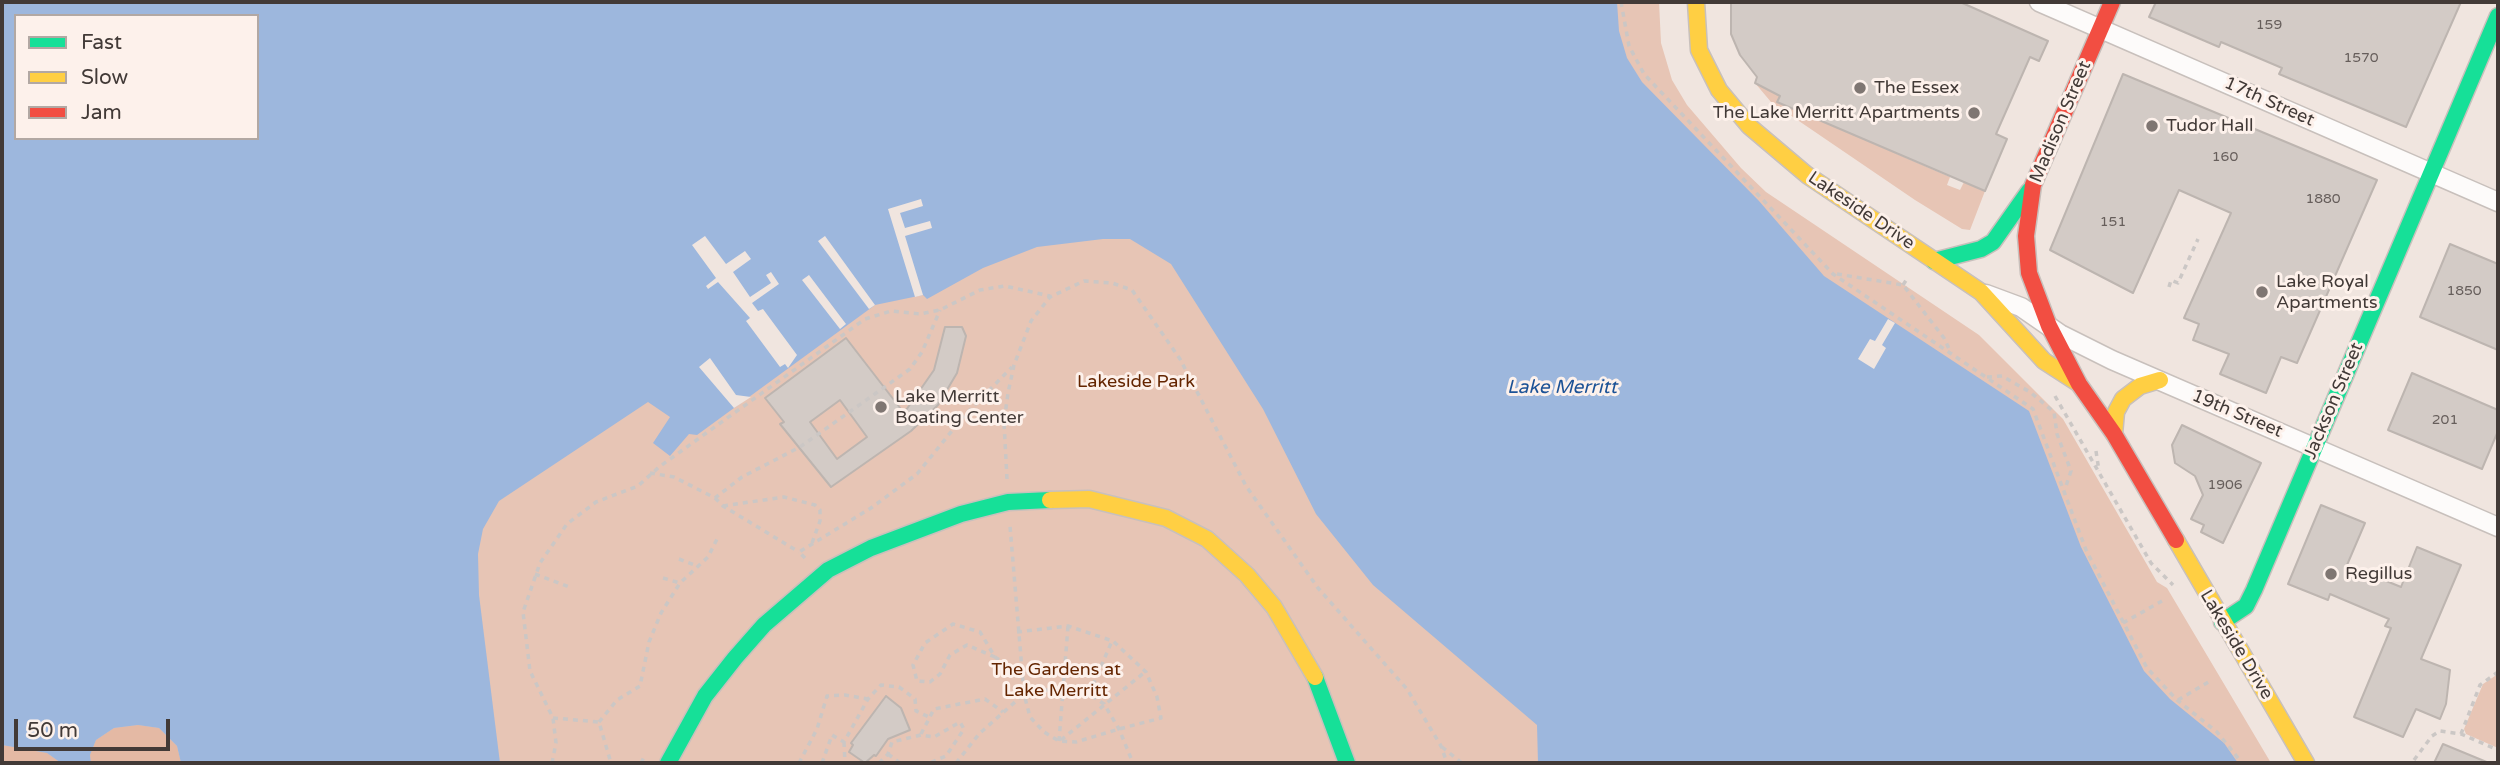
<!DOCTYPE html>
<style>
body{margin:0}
#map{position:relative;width:2500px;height:765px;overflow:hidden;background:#f0e5df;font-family:"Varela Round",sans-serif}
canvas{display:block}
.frame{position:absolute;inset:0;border:4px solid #423a37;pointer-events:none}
.legend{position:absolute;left:14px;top:14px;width:245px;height:126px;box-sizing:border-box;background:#fdf1eb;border:2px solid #b2a8a3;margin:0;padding:9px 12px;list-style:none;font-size:21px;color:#423a37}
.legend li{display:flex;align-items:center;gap:14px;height:35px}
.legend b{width:35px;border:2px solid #b2a8a3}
.scale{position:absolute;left:14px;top:719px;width:156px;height:32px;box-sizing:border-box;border:4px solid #423a37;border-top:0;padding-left:9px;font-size:21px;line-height:24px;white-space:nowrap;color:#423a37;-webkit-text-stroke:5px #fdf1eb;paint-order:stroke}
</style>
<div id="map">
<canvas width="2500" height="765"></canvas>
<div class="frame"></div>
<ul class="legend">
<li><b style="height:9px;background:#16e098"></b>Fast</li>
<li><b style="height:9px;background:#ffcf43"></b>Slow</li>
<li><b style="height:9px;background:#f24e42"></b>Jam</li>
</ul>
<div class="scale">50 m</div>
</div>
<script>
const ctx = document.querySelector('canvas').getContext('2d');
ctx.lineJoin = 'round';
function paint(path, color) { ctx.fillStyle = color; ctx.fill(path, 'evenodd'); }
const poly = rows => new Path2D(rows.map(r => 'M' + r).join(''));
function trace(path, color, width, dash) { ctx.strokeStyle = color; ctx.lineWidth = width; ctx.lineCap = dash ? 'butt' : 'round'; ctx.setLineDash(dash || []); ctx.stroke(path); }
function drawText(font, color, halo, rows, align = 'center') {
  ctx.font = font + ' "Varela Round",sans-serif'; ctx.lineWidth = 6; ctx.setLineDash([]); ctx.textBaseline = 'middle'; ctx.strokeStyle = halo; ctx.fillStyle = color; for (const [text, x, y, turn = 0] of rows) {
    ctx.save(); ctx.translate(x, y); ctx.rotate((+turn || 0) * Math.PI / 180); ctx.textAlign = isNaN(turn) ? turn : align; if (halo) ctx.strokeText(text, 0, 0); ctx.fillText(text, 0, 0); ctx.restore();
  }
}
paint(poly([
 [2,2,1659,2,1661,43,1672,80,1687,105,1741,168,1766,192,1979,335,2063,419,2157,582,2167,588,2271,763,2,763],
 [16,16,257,16,257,138,16,138],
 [1755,83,1780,96,1778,102,1950,177,1947,185,1960,190,1964,182,1985,191,1970,230,1962,229,1915,200,1771,102],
 [2498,674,2498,748,2466,734,2464,729,2483,684]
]), '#e7c5b5');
paint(poly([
 [138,725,159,728,177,746,181,763,91,763,90,755,96,740,114,728],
 [2,745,47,753,61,763,2,763]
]), '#e4b9a4');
paint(poly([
 [2,2,1617,2,1619,31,1627,58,1642,82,1759,201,1824,276,2029,411,2081,547,2144,671,2170,699,2224,743,2238,763,1538,763,1537,725,1373,585,1316,514,1263,409,1171,264,1130,239,1103,239,1037,247,983,268,927,299,923,295,875,305,697,435,689,434,670,456,653,443,670,417,648,402,499,501,483,529,478,554,479,595,500,763,181,763,177,746,159,728,138,725,114,728,96,740,90,755,91,763,61,763,47,753,2,745],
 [16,16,257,16,257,138,16,138]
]), '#9db7dd');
paint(poly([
 [921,199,923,206,900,213,905,228,930,221,932,228,905,236,923,295,915,297,888,209],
 [705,236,726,264,745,251,751,259,733,272,750,297,771,283,766,275,771,272,779,284,752,303,758,311,763,309,797,355,788,368,785,364,780,367,746,321,750,318,718,282,708,289,706,286,716,278,692,245],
 [825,236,875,305,869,309,818,241],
 [809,275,846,324,840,329,802,280],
 [1888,319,1895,323,1882,345,1886,348,1874,369,1858,359,1870,339,1875,341],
 [710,358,736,395,751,397,734,408,699,367]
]), '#f0e5df');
const building = poly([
 [1731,2,1960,2,2048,41,2039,61,2030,57,1996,134,2007,139,1985,191,1777,102,1780,96,1755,83,1757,77,1740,55,1731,34,1731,2],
 [2156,2,2461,2,2406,127,2279,74,2282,68,2221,42,2219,47,2149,17,2156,2],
 [2123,74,2377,180,2297,363,2281,357,2266,393,2220,374,2229,354,2193,340,2199,324,2184,318,2231,213,2179,190,2133,293,2050,250,2123,74],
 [2450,244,2498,264,2498,350,2420,317,2450,244],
 [945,327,962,327,966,336,957,373,938,405,911,431,831,487,780,424,784,422,765,398,846,338,904,413,934,370,945,327],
 [840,400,867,437,837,459,810,422,840,400],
 [2412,373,2498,410,2498,431,2482,469,2388,430,2412,373],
 [2182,425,2261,463,2223,543,2201,532,2204,525,2191,519,2203,495,2195,476,2175,463,2172,445,2182,425],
 [2321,505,2365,523,2347,565,2401,587,2417,547,2461,565,2421,659,2450,670,2446,704,2440,719,2416,709,2403,737,2354,717,2391,628,2385,626,2389,619,2330,594,2328,600,2288,584,2321,505],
 [886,696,901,708,910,730,888,739,876,756,874,755,865,763,849,752,853,745,851,743,886,696],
 [2443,744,2489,763,2434,763,2443,744]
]);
paint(building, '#d3cbc6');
trace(building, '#bdb5b0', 2);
const street = poly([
 [2039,2,2498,202],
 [1986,294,2021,307,2060,334,2112,360,2498,527]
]);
const fast = poly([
 [1934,261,1981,249,1993,242,2029,191],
 [2222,622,2246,606,2254,590,2498,16],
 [1315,677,1347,763],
 [668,763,705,696,735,658,764,625,828,570,871,548,961,514,1008,502,1050,500]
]);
const slow = poly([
 [1696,2,1699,50,1719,90,1749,126,1807,175,1981,292,2044,361,2078,383],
 [2114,434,2116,412,2123,399,2140,386,2160,380],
 [1050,500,1089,499,1166,518,1207,539,1247,575,1274,607,1315,677],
 [2176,540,2306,763]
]);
const jam = poly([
 [2112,2,2033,185,2026,236,2029,273,2049,326,2079,384,2114,434,2176,540]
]);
trace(street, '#c8c0bc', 21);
trace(fast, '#c8c0bc', 19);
trace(slow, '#c8c0bc', 19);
trace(jam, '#c8c0bc', 19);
trace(poly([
 [1621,2,1629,46,1644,74,1833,274,2033,409,2086,550,2147,668,2177,700,2217,732,2242,763],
 [1837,274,1903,285,1944,338,1951,353],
 [1903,285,1907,279],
 [2169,287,2171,280,2178,283,2198,239],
 [1987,377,2002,376,2030,392,2054,412,2057,434,2071,471,2065,489],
 [2055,396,2151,563,2173,585],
 [2096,451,2099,471],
 [650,473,674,477,715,498,742,477,800,447,910,369,922,352,940,310],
 [1007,479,1004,422,1008,393,1014,365,1031,321,1050,297,1084,281,1112,283,1132,290,1180,359,1246,486,1318,588,1407,689,1441,746,1447,763],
 [715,498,723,506,799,552],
 [723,506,784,497,815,505,820,510,820,521,812,543],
 [805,558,799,552,871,508,917,474,964,416,1012,367],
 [679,559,697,566],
 [535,574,572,588],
 [663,578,680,583],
 [2123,623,2162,601],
 [1017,632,1068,626,1113,641,1146,672,1157,697,1161,718,1119,729,1076,742,1059,741,1044,732,1030,717,1024,694,1064,687,1089,694,1104,704,1119,729,1133,763],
 [995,657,967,645,950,655,940,674,930,682,917,681,913,665,925,643,953,624,980,632,995,657,1021,675],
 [1089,694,1112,641],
 [2178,700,2210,681],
 [553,718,599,722,611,763],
 [599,722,617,700,640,686,649,642,661,613,680,583,708,557,718,537],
 [921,734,934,709,985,699,1003,712],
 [2461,734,2480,685,2498,672],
 [1061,740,1145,672],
 [1059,741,1068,626],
 [844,742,845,763],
 [1442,747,1462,763],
 [888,754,900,763],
 [2414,760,2432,736,2440,731,2461,734,2498,750],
 [552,763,556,743,553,718,530,671,523,612,540,563,567,524,596,502,638,486,659,467,865,319,891,311,920,314,940,310,980,290,1005,286,1050,296],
 [641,763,645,755],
 [799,763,817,729,827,696,845,695,868,699],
 [822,763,832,735,844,742,868,699,881,685,899,687,915,699,916,711,929,717],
 [879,763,888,754,892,742,921,735,934,737,960,722,964,729,946,756,930,763],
 [956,763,979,734,1024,694,1010,526]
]), '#cbc7c5', 3.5, [5, 5]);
trace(street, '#fdfbfa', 18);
trace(fast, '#16e098', 16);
trace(slow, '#ffcf43', 16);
trace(jam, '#f24e42', 16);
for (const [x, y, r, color] of [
 [1860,88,7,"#7f7672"],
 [1974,113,7,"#7f7672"],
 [2152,126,7,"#7f7672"],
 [2262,292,7,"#7f7672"],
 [881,407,7,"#7f7672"],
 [2331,574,7,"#7f7672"]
]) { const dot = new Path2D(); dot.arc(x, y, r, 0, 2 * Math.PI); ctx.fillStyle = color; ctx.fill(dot); trace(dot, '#fdf1eb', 2.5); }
drawText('14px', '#665e5b', null, [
 ["159",2269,25],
 ["1570",2361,58],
 ["160",2225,157],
 ["1880",2323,199],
 ["151",2113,222],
 ["1850",2464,291],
 ["201",2445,420],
 ["1906",2225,485]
]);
drawText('18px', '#423a37', '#fdf1eb', [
 ["The Essex",1874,88],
 ["The Lake Merritt Apartments",1960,113,"right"],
 ["Tudor Hall",2166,126],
 ["Lake Royal",2276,282],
 ["Apartments",2276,303],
 ["Lake Merritt",895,397],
 ["Boating Center",895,418],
 ["Regillus",2345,574]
], 'left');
drawText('18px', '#423a37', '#fdf1eb', [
 ["17th Street",2269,102,24],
 ["Madison Street",2061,122,-67],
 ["Lakeside Drive",1861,211,34],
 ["Jackson Street",2334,401,-67],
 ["19th Street",2237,414,23],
 ["Lakeside Drive",2236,645,59]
]);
drawText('18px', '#642500', '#fdf1eb', [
 ["Lakeside Park",1136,382],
 ["The Gardens at",1056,670],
 ["Lake Merritt",1056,691]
]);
drawText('italic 19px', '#1c5296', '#fdf1eb', [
 ["Lake Merritt",1562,388]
]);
</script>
